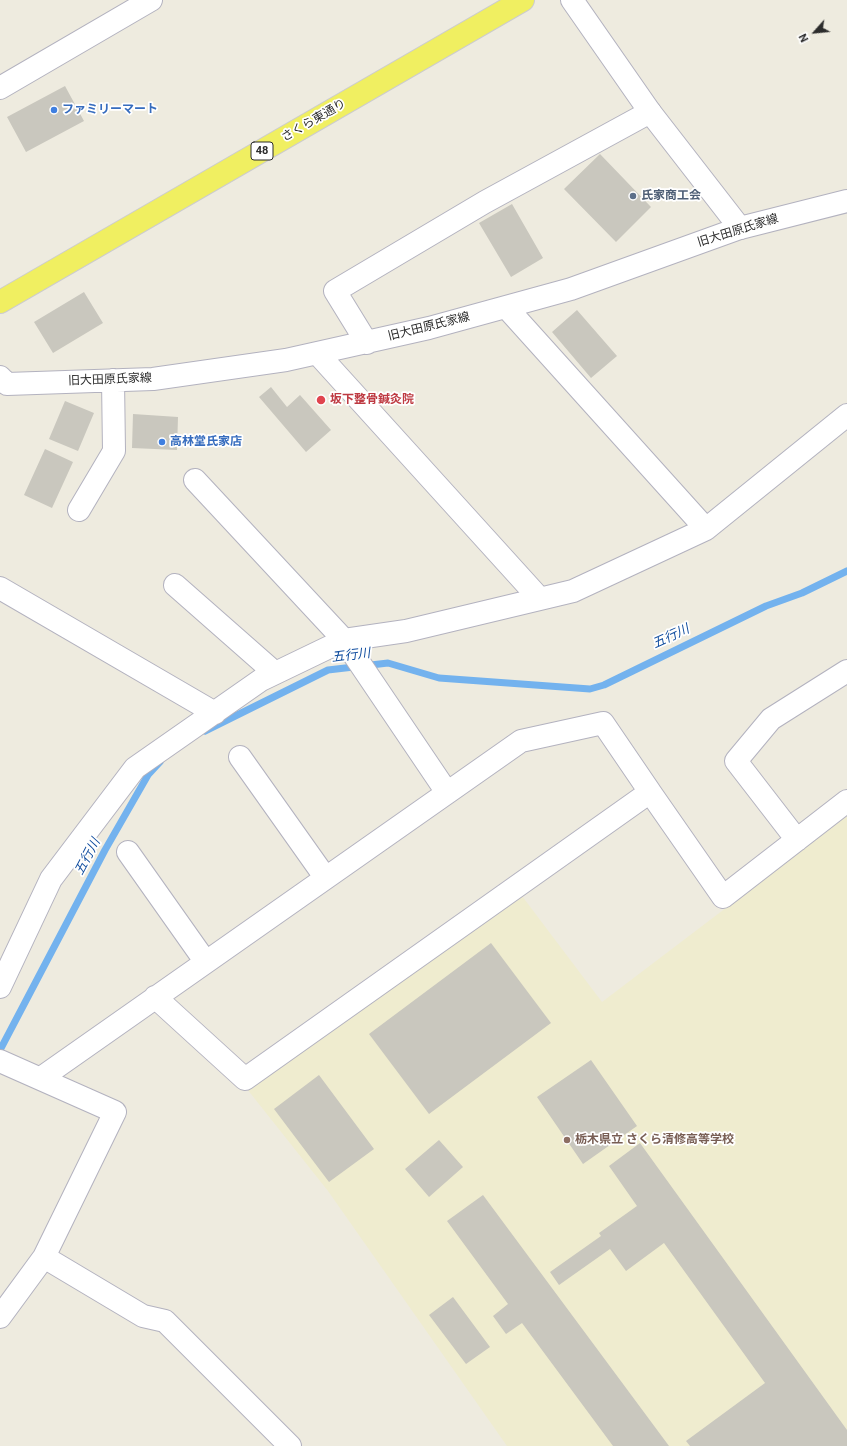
<!DOCTYPE html>
<meta charset="utf-8">
<style>
body{margin:0}
#map{position:relative;width:847px;height:1446px;overflow:hidden;background:#eeebdf;font-family:Roboto,sans-serif}
canvas{display:block}
.north{position:absolute;left:795px;top:12px;width:40px;height:40px;-webkit-text-stroke:3px #fff;paint-order:stroke;rotate:243deg;font-size:11px;font-weight:700;line-height:16px;text-align:center;color:#2c2c2c}
.north::after{content:'';display:block;margin:auto;width:14px;height:18px;background:#2c2c2c;clip-path:polygon(50% 0,100% 100%,50% 72%,0 100%)}
</style>
<div id="map">
<canvas width="847" height="1446"></canvas>
<div class="north">N</div>
</div>
<script>
const ctx = document.querySelector('canvas').getContext('2d');
ctx.lineJoin = 'round';
function paint(path, color) { ctx.fillStyle = color; ctx.fill(path, 'evenodd'); }
const poly = rows => new Path2D(rows.map(r => 'M' + r).join(''));
function trace(path, color, width, dash) { ctx.strokeStyle = color; ctx.lineWidth = width; ctx.lineCap = dash ? 'butt' : 'round'; ctx.setLineDash(dash || []); ctx.stroke(path); }
function drawText(font, color, halo, rows, align = 'center') {
  ctx.font = font + ' Roboto,"Noto Sans JP",sans-serif'; ctx.lineWidth = 3.5; ctx.setLineDash([]); ctx.textBaseline = 'middle'; ctx.strokeStyle = halo; ctx.fillStyle = color; for (const [text, x, y, turn = 0] of rows) {
    ctx.save(); ctx.translate(x, y); ctx.rotate((+turn || 0) * Math.PI / 180); ctx.textAlign = isNaN(turn) ? turn : align; if (halo) ctx.strokeText(text, 0, 0); ctx.fillText(text, 0, 0); ctx.restore();
  }
}
paint(poly([
 [847,816,847,1446,507,1446,328,1191,247,1089,385,990,522,896,602,1002]
]), '#efeccf');
trace(poly([
 [205,731,328,670,388,663,439,678,590,689,604,685,766,606,802,593,847,571],
 [0,1050,105,850,148,775,160,762]
]), '#73b2ee', 7);
paint(poly([
 [65,86,84,121,26,152,7,117],
 [600,154,651,207,616,242,564,189],
 [512,204,543,258,511,277,479,223],
 [84,292,103,323,53,353,34,322],
 [577,310,617,356,591,378,552,332],
 [271,387,287,407,300,395,331,430,306,452,259,397],
 [65,401,94,413,78,451,49,439],
 [133,414,178,417,177,450,132,448],
 [45,449,73,462,52,508,24,495],
 [491,943,551,1023,429,1114,369,1034],
 [591,1060,637,1126,583,1164,537,1097],
 [319,1075,374,1149,329,1182,274,1109],
 [439,1140,463,1167,429,1197,405,1169],
 [640,1143,847,1430,847,1446,690,1446,686,1441,765,1383,664,1243,626,1271,610,1249,559,1285,550,1272,601,1236,599,1233,637,1206,609,1166],
 [483,1195,669,1446,613,1446,522,1323,506,1334,493,1316,508,1304,447,1221],
 [453,1297,490,1347,466,1364,429,1315]
]), '#c9c7be');
const minor = poly([
 [0,88,151,0],
 [506,307,706,529],
 [367,343,335,291,485,202,650,112],
 [317,353,540,599],
 [0,377,7,384,153,379,286,360,429,328,571,289,740,228,847,201],
 [195,480,344,640,446,791],
 [79,510,114,451,113,380],
 [175,585,275,673],
 [0,588,215,713],
 [240,757,325,877],
 [797,840,736,761,771,719,847,671],
 [128,852,205,961],
 [0,987,51,879,135,768,261,680,344,640,406,631,573,591,706,529,847,415],
 [155,997,245,1079,650,792,723,897,847,801],
 [0,1061,115,1112,44,1257,143,1316,165,1321,290,1446],
 [41,1078,521,741,603,723,650,792],
 [0,1317,44,1257]
]);
const tertiary = poly([
 [572,0,650,112,740,228]
]);
const primary = poly([
 [0,302,523,0]
]);
trace(minor, '#b3b2bf', 24);
trace(tertiary, '#b3b2bf', 24);
trace(primary, '#ccc', 24);
trace(minor, '#fff', 22);
trace(tertiary, '#fff', 22);
trace(primary, '#f0ef61', 22);
for (const [x, y, r, color] of [
 [54,110,4,"#3f7fe0"],
 [633,196,4,"#5c6f8a"],
 [321,400,5,"#e0444e"],
 [162,442,4,"#3f7fe0"],
 [567,1140,4,"#8d6e63"]
]) { const dot = new Path2D(); dot.arc(x, y, r, 0, 2 * Math.PI); ctx.fillStyle = color; ctx.fill(dot); trace(dot, '#fff', 1.5); }
for (const [x, y, w] of [
 [262,151,22]
]) { const box = new Path2D(); box.roundRect(x - w / 2, y - 9, w, 18, 3); ctx.fillStyle = '#fff'; ctx.fill(box); trace(box, '#2c2c2c', 1); }
drawText('bold 11px', '#2c2c2c', null, [
 ["48",262,151]
]);
drawText('bold 12px', '#366cbe', '#fff', [
 ["ファミリーマート",62,110],
 ["高林堂氏家店",170,442]
], 'left');
drawText('12px', '#2c2c2c', '#fff', [
 ["さくら東通り",314,121,-30],
 ["旧大田原氏家線",738,231,-17],
 ["旧大田原氏家線",429,327,-14],
 ["旧大田原氏家線",110,380,-2]
]);
drawText('bold 12px', '#4e5e75', '#fff', [
 ["氏家商工会",641,196]
], 'left');
drawText('bold 12px', '#be3a42', '#fff', [
 ["坂下整骨鍼灸院",330,400]
], 'left');
drawText('bold 12px', '#785e54', '#fff', [
 ["栃木県立 さくら清修高等学校",575,1140]
], 'left');
drawText('italic 13px', '#0f4c9e', '#fff', [
 ["五行川",671,637,-25],
 ["五行川",351,656,-7],
 ["五行川",88,857,-62]
]);
</script>
